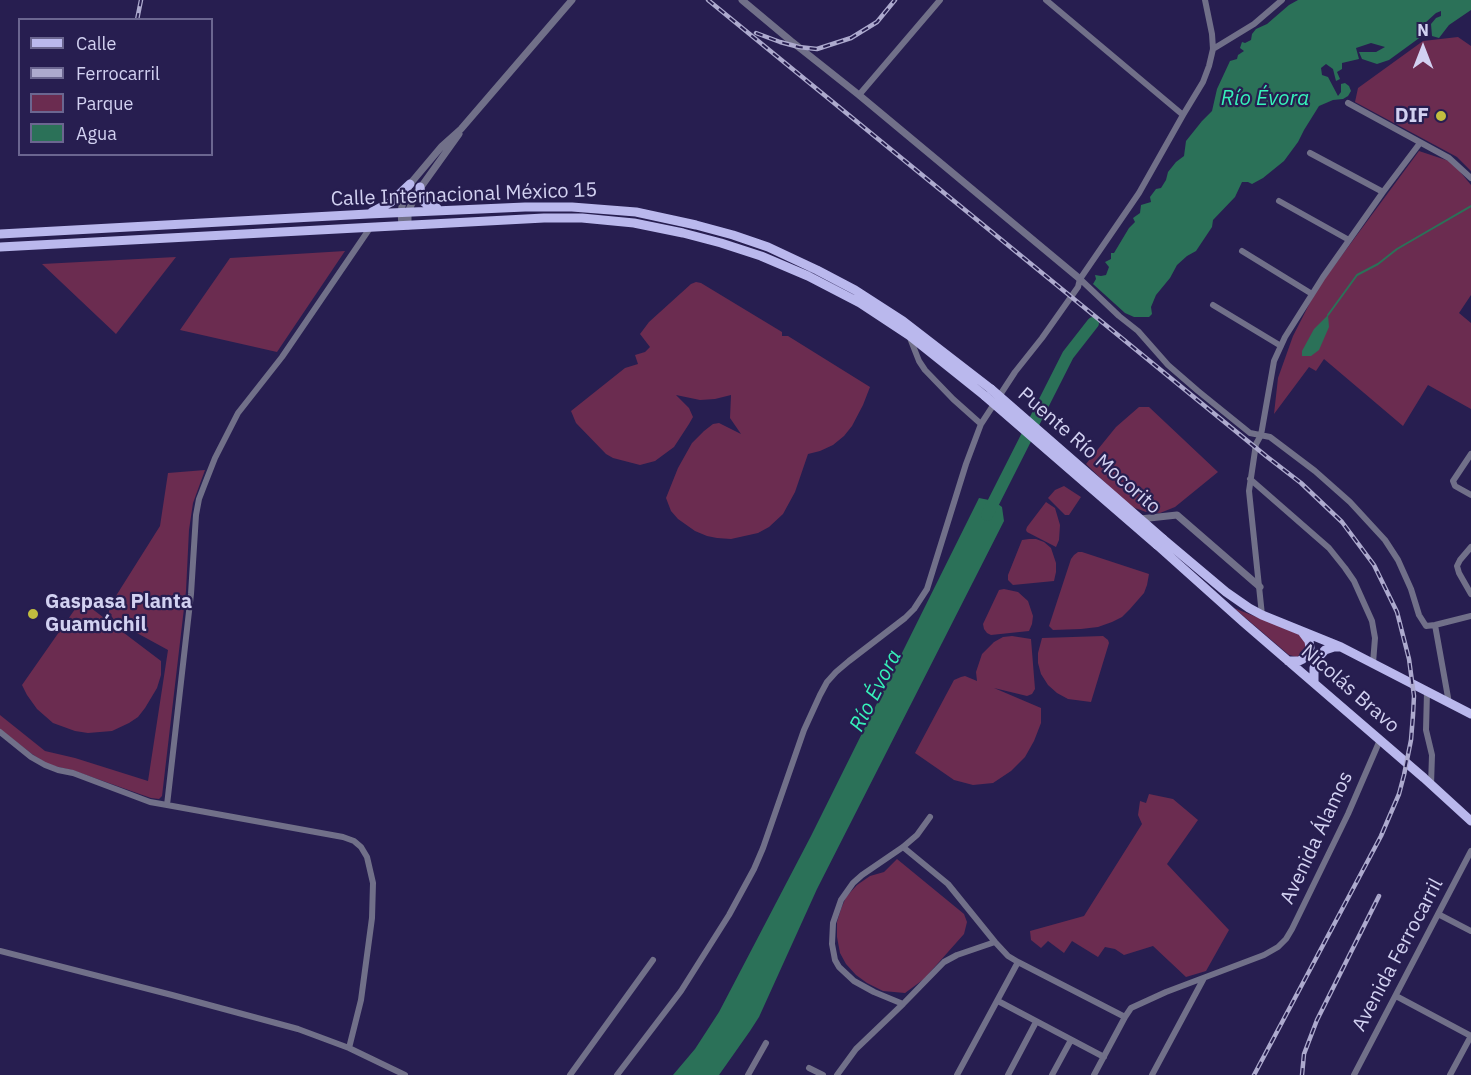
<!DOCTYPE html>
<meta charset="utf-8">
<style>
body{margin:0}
#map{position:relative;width:1471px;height:1075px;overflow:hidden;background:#271e50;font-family:"IBM Plex Sans",sans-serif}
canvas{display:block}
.legend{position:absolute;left:18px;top:18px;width:195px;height:138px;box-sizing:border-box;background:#271e50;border:2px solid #6b6690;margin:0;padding:8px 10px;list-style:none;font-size:18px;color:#d2d1f1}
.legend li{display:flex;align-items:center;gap:12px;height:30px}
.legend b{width:30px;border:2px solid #6b6690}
.north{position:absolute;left:1393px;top:18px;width:60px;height:60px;-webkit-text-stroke:4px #271e50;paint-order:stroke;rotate:0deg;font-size:16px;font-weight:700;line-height:24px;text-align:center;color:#d2d1f1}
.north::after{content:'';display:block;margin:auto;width:21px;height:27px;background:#d2d1f1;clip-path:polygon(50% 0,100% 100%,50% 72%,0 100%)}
</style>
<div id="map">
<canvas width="1471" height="1075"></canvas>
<ul class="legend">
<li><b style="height:8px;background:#bab8ed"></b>Calle</li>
<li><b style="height:8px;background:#adaace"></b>Ferrocarril</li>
<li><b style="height:16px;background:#6b2c50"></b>Parque</li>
<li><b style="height:16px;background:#2b7158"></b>Agua</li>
</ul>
<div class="north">N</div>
</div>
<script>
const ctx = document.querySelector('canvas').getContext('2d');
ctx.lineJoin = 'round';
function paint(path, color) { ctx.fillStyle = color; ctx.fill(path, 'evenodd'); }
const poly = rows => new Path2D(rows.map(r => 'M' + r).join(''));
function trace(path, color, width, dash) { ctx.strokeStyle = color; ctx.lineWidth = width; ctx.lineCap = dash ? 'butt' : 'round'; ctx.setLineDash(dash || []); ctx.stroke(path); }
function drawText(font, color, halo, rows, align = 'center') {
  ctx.font = font + ' "IBM Plex Sans",sans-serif'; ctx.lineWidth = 4.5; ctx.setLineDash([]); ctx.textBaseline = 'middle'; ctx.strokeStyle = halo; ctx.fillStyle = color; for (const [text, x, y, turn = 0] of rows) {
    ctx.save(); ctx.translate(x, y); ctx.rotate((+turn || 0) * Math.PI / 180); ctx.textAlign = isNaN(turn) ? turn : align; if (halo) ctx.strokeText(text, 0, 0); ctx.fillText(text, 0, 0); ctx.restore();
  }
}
paint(poly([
 [1458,37,1471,46,1471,171,1457,157,1355,102,1358,88,1423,41],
 [1419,151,1452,162,1471,185,1471,295,1459,313,1471,323,1471,409,1428,385,1403,426,1324,359,1316,371,1309,367,1274,414,1278,378,1293,336,1317,289],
 [345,251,277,352,180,330,230,258],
 [176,257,116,334,42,264],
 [696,282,701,283,782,332,782,336,788,336,870,387,863,405,852,426,844,436,833,445,820,451,808,454,795,492,783,514,769,527,758,533,731,539,717,538,707,536,695,531,678,519,671,511,666,498,678,468,692,443,704,431,713,424,719,423,741,434,730,418,731,395,715,399,700,400,676,395,689,408,693,417,689,424,674,447,655,461,640,465,613,458,606,454,576,423,571,411,625,368,638,364,635,355,645,352,650,347,640,334,649,322,691,284],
 [1139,407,1149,407,1218,472,1175,507,1160,513,1146,512,1135,508,1124,501,1086,464,1116,427],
 [205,470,193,503,189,530,186,591,162,796,159,799,151,798,72,770,49,765,32,754,0,729,0,715,45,751,75,758,148,781,168,650,115,621,109,613,109,607,160,526,168,473],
 [1064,486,1081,497,1069,515,1065,515,1048,498,1055,490],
 [1046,502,1055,508,1060,525,1059,540,1056,547,1027,532,1026,530,1027,527],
 [1029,539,1036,539,1044,542,1051,548,1056,563,1056,572,1054,581,1013,585,1008,580,1008,575,1022,540],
 [1078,552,1082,552,1149,574,1147,585,1144,593,1130,609,1122,617,1112,622,1098,627,1081,629,1053,630,1049,626,1071,559,1074,555],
 [1004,589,1018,592,1028,601,1033,616,1032,624,1029,631,991,635,987,633,984,629,983,624,999,590],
 [82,606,91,608,161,661,161,675,157,688,145,708,138,717,129,723,112,731,88,733,75,731,53,723,37,709,27,695,22,685,73,612,76,608],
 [1234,608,1301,635,1305,640,1306,649,1297,657,1289,655],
 [1012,636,1031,639,1035,689,1032,694,1027,696,994,688,1041,708,1041,723,1034,741,1025,757,1011,771,993,783,973,785,954,780,915,753,954,680,961,677,965,676,977,681,976,672,982,654,994,642,1003,637],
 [1103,636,1108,640,1109,643,1091,702,1068,699,1057,693,1048,685,1041,674,1038,663,1038,653,1042,638],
 [1149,794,1173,799,1198,820,1167,864,1229,930,1206,971,1186,977,1153,946,1124,955,1115,949,1105,947,1098,957,1072,941,1064,953,1048,941,1041,948,1031,940,1030,931,1084,916,1142,824,1138,815,1140,801,1146,803],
 [897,859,964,914,967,922,964,934,924,979,905,993,883,991,867,983,856,975,846,964,840,953,837,937,837,922,841,909,846,897,857,885,870,876,884,872]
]), '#6b2c50');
paint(poly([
 [1298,0,1471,0,1471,10,1449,25,1439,38,1432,36,1431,24,1436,18,1441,16,1441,11,1436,13,1425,23,1422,36,1389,60,1377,64,1362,59,1359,52,1376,52,1385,47,1371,43,1356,48,1359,59,1342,63,1342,69,1337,72,1340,79,1336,81,1333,69,1326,64,1321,68,1322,75,1328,77,1338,96,1341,92,1341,84,1345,83,1349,86,1351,91,1348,96,1343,99,1333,100,1319,106,1304,130,1298,142,1284,161,1263,178,1252,184,1248,182,1242,182,1235,197,1213,220,1212,227,1196,251,1187,256,1177,265,1170,278,1156,295,1151,307,1152,314,1149,317,1134,317,1125,313,1093,284,1096,279,1095,275,1101,276,1106,275,1109,267,1105,262,1111,259,1111,253,1114,253,1129,228,1135,222,1133,218,1140,213,1141,205,1151,202,1150,197,1156,189,1161,188,1166,180,1168,172,1176,162,1184,156,1186,141,1202,121,1212,111,1217,89,1230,61,1237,59,1238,55,1244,51,1240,48,1242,42,1245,43,1251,40,1252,34,1256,29,1267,24,1289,5],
 [1328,315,1329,327,1319,350,1311,356,1302,356,1302,351,1314,329],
 [979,498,994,501,1002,507,1004,521,817,889,759,1017,750,1031,719,1075,673,1075,695,1049,719,1012,811,836]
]), '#2b7158');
trace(poly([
 [1328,315,1357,275,1378,264,1397,249,1471,206]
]), '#2b7158', 2);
trace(poly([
 [987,515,1068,355,1093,323]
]), '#2b7158', 12);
trace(poly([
 [1046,0,1183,115],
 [1213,49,1254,24,1282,0],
 [859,95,940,0],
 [1348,103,1449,158,1471,178],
 [1310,153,1383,192],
 [1279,201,1349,240],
 [1242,251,1312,294],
 [1080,279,1119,316,1138,331,1168,365,1198,391,1250,433,1270,437,1315,471,1350,502,1385,540,1398,560,1411,589,1419,615,1426,626,1435,625,1471,616],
 [1213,305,1281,346],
 [910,338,919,361,925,370,953,399,981,424],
 [1471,454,1453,481,1455,486,1471,495],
 [1250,479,1329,548,1345,568,1354,581,1372,621,1375,638,1373,663],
 [1471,547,1460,560,1457,566,1459,573,1471,594],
 [1262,615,1249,491,1256,444,1261,435,1274,361,1285,337,1323,277,1383,192,1420,143],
 [1435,625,1449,703],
 [1427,692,1426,730,1432,755,1431,785],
 [0,732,31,757,45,765,58,770,73,773,150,802,167,805],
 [903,847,948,884,995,942,1008,956,1018,962,1125,1017],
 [1438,914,1471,931],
 [0,951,172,995,298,1029,349,1048,405,1075],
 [1396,996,1471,1036],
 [998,1001,1104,1057],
 [903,1004,874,992,854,981,839,967,835,960,832,944,833,923,841,900,853,883,862,875,903,847,917,835,930,817],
 [349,1048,361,1000,372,918,373,883,367,857,361,847,354,841,343,837,167,805,191,594,196,515,199,499,204,486,215,458,238,413,282,357,370,228],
 [809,1068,823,1075],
 [570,1075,653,960],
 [617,1075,681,991,729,915,754,869,763,848,804,730,820,695,827,682,836,672,849,661,905,618,914,609,927,589,966,464,981,424,1015,372,1042,338,1078,287,1080,279,1139,193,1183,115,1203,82,1209,66,1213,49,1212,34,1205,0],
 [748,1075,766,1043],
 [837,1075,856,1049,903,1004,944,962,957,955,995,942],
 [957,1075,1018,962],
 [1008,1075,1036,1022],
 [1052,1075,1071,1040],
 [1094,1075,1125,1017,1131,1008,1166,992,1264,955,1278,947,1286,939,1292,929,1348,814,1380,740],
 [1152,1075,1204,978],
 [1354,1075,1471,851],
 [1450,1075,1471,1036]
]), '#717089', 6);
trace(poly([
 [742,0,791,41,859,95,1080,279],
 [402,226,401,212,403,201,410,184,442,146,461,129,572,0],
 [408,226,408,212,416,194,459,134],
 [1140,519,1177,515,1260,587]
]), '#717089', 7);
trace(poly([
 [420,187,421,197,424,202,429,206,437,208],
 [372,212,391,202,410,184],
 [0,234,368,214,525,207,572,207,636,212,696,225,733,235,768,247,817,270,855,290,903,321,991,389],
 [0,247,544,218,582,218,634,223,683,233,721,243,761,256,808,276,860,303,910,336,985,396],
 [1163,539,1226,592,1249,608,1262,615,1341,647,1471,714],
 [1157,545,1243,622,1424,778,1471,821],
 [1288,661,1299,661,1303,659,1308,652,1310,648,1309,641,1303,633],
 [1314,683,1314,668,1317,659,1325,650,1334,647,1339,647]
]), '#bab8ed', 9);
const rail = poly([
 [708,0,1266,456,1301,483,1342,522,1374,565,1397,612,1409,659,1414,696,1413,715,1411,740,1404,775,1399,794,1381,836,1254,1075],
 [137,20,141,0],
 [756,33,780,42,799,47,817,49,851,38,877,22,895,0],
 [1302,1075,1304,1054,1317,1020,1379,896]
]);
trace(rail, '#adaace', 4.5);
trace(rail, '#271e50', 2, [7]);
trace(poly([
 [991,389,1163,539],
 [985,396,1157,545]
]), '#bab8ed', 9);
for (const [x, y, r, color] of [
 [1441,116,6,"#c2bd3f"],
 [33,614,6,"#c2bd3f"]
]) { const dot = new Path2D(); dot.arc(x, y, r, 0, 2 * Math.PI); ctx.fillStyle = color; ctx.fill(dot); trace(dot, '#271e50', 2); }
drawText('bold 20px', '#d2d1f1', '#271e50', [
 ["DIF",1429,116],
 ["Gaspasa Planta",45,602,"left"],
 ["Guamúchil",45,625,"left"]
], 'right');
drawText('20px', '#d2d1f1', '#271e50', [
 ["Calle Internacional México 15",464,195,-2],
 ["Puente Río Mocorito",1089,451,41],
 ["Nicolás Bravo",1350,689,41],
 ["Avenida Álamos",1317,838,-65],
 ["Avenida Ferrocarril",1398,955,-62]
]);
drawText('italic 21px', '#36f2b9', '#271e50', [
 ["Río Évora",1265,99],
 ["Río Évora",876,691,-63]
]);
</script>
